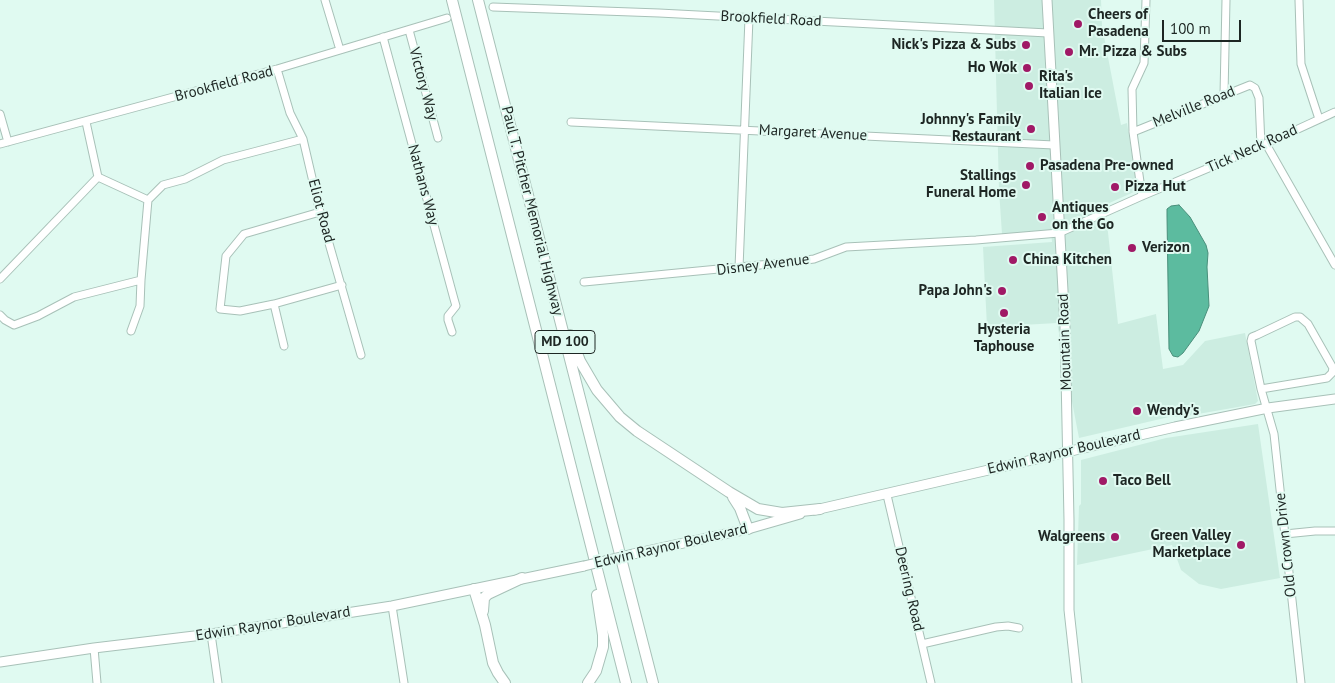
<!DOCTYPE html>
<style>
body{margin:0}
#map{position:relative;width:1335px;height:683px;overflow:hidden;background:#e0faf1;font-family:"PT Sans",sans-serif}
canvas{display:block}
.scale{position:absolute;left:1162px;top:20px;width:79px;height:22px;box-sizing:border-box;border:2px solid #1d2623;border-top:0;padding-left:6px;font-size:15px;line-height:18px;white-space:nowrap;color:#1d2623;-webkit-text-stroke:4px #e0faf1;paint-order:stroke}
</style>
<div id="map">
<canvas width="1335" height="683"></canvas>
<div class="scale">100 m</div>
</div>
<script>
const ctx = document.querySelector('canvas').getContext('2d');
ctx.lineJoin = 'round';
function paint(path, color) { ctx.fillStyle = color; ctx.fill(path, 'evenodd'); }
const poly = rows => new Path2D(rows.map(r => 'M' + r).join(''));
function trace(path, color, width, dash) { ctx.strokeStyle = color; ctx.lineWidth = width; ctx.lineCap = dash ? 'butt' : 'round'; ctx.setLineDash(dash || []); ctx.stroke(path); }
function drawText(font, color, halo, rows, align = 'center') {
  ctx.font = font + ' "PT Sans",sans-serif'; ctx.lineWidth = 4; ctx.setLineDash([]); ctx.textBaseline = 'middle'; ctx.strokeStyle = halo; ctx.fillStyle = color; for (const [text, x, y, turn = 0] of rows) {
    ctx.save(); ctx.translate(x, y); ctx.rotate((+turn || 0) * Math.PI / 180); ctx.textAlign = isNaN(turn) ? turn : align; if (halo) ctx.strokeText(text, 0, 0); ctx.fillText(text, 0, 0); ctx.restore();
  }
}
paint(poly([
 [994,0,1101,0,1102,26,1121,125,1127,123,1137,188,1136,191,1105,205,1118,324,1156,314,1163,369,1183,365,1205,341,1245,333,1258,401,1255,404,1181,417,1169,417,1079,438,1057,323,987,327,983,247,1052,242,1051,232,1002,234,999,190],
 [1258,424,1280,578,1221,589,1199,584,1181,570,1172,545,1077,565,1079,506,1081,504,1081,460,1166,438]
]), '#ccede1');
const water = poly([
 [1179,205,1190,217,1206,245,1208,253,1207,267,1209,306,1199,331,1183,353,1178,357,1173,356,1169,349,1167,216,1167,209,1171,206,1179,205]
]);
paint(water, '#5cbb9f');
trace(water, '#498e7a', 1);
const minor = poly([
 [325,0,340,50],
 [1299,0,1301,64,1319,119],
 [493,7,659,13,1048,33],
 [409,30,438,138],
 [383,37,454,299,456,306,448,316,448,320,452,332],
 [277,69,290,113,303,139,320,212,361,355],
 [1224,95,1226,0],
 [0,114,8,142],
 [571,122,1054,145],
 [1133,132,1250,85,1255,88,1259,98,1261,146],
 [0,144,277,69,447,18],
 [1266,144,1335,265],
 [98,177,148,200],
 [1142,196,1133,132,1132,89,1144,63,1146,0],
 [320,212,244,234,226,256,220,309,240,311,274,304,342,285],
 [739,268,749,18],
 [0,279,98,177,86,122],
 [584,282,791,262,814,259,846,247,976,240,1059,233,1142,196,1261,146,1335,112],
 [274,304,284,346],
 [0,315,5,320,14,325,38,316,74,297,141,280],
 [131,331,140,306,141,280,148,200,163,185,185,179,223,160,303,139],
 [1261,389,1327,378,1332,373,1333,368,1308,324,1300,317,1295,317,1257,335,1252,337,1251,341,1261,389,1274,434,1301,683],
 [887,495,931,683],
 [1285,534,1315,531,1335,531],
 [392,606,404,683],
 [211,634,218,683],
 [922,644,996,627,1008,626,1019,628],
 [94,648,97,683]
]);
const major = poly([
 [1047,0,1065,327,1069,520,1069,610,1077,683],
 [815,510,1175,427,1268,408,1335,399],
 [633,554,748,529,800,514],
 [0,662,94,648,211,634,392,606,584,566]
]);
const highway = poly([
 [452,0,626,683],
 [478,0,653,683],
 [570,335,580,361,597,390,620,417,637,431,729,492,758,509,782,513,820,509],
 [733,497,740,508,748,529],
 [474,589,485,625,493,663,498,673,505,683],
 [483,611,484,598,488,594,522,578],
 [588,683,596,671,603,647,603,635,597,595]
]);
trace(minor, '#a8c1b8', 9);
trace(major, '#a8c1b8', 11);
trace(highway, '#a8c1b8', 12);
trace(minor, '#fff', 7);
trace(major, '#fff', 9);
trace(highway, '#fff', 10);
const majorBridge = poly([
 [584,566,633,554]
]);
trace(majorBridge, '#a8c1b8', 11, []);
trace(majorBridge, '#fff', 9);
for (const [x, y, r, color] of [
 [1078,24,5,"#a01966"],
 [1026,45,5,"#a01966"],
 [1069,52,5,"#a01966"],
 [1027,68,5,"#a01966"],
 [1029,86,5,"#a01966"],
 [1031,129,5,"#a01966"],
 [1030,166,5,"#a01966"],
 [1026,185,5,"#a01966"],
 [1115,187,5,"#a01966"],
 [1042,217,5,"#a01966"],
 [1132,248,5,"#a01966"],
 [1013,260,5,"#a01966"],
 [1002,291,5,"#a01966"],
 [1004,313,5,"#a01966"],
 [1137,411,5,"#a01966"],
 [1103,481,5,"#a01966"],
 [1115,537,5,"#a01966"],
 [1241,545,5,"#a01966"]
]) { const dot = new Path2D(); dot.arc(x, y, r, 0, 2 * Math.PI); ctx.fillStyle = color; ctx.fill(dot); trace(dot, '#e0faf1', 2); }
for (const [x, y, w] of [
 [565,342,60]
]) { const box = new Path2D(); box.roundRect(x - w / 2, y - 11.5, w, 23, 4); ctx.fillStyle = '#e0faf1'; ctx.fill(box); trace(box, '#1d2623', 1); }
drawText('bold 14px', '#1d2623', null, [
 ["MD 100",565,342]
]);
drawText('bold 15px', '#1d2623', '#e0faf1', [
 ["Cheers of",1088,15],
 ["Pasadena",1088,32],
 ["Nick's Pizza & Subs",1016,45,"right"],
 ["Mr. Pizza & Subs",1079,52],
 ["Ho Wok",1017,68,"right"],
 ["Rita's",1039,77],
 ["Italian Ice",1039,94],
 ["Johnny's Family",1021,120,"right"],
 ["Restaurant",1021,137,"right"],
 ["Pasadena Pre-owned",1040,166],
 ["Stallings",1016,176,"right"],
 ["Funeral Home",1016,193,"right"],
 ["Pizza Hut",1125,187],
 ["Antiques",1052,208],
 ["on the Go",1052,225],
 ["Verizon",1142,248],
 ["China Kitchen",1023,260],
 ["Papa John's",992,291,"right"],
 ["Hysteria",1004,330,"center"],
 ["Taphouse",1004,347,"center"],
 ["Wendy's",1147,411],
 ["Taco Bell",1113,481],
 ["Green Valley",1231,536,"right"],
 ["Marketplace",1231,553,"right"],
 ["Walgreens",1105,537,"right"]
], 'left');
drawText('15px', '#1d2623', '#e0faf1', [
 ["Brookfield Road",771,19,3],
 ["Brookfield Road",224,84,-15],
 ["Victory Way",423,84,75],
 ["Melville Road",1194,107,-22],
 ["Margaret Avenue",813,133,3],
 ["Tick Neck Road",1252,149,-24],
 ["Nathans Way",423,185,75],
 ["Eliot Road",321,211,75],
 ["Paul T. Pitcher Memorial Highway",532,211,76],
 ["Disney Avenue",763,265,-7],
 ["Mountain Road",1065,342,-92],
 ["Edwin Raynor Boulevard",1064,452,-13],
 ["Old Crown Drive",1286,545,-96],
 ["Edwin Raynor Boulevard",671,546,-13],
 ["Deering Road",909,589,77],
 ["Edwin Raynor Boulevard",273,624,-9]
]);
</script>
